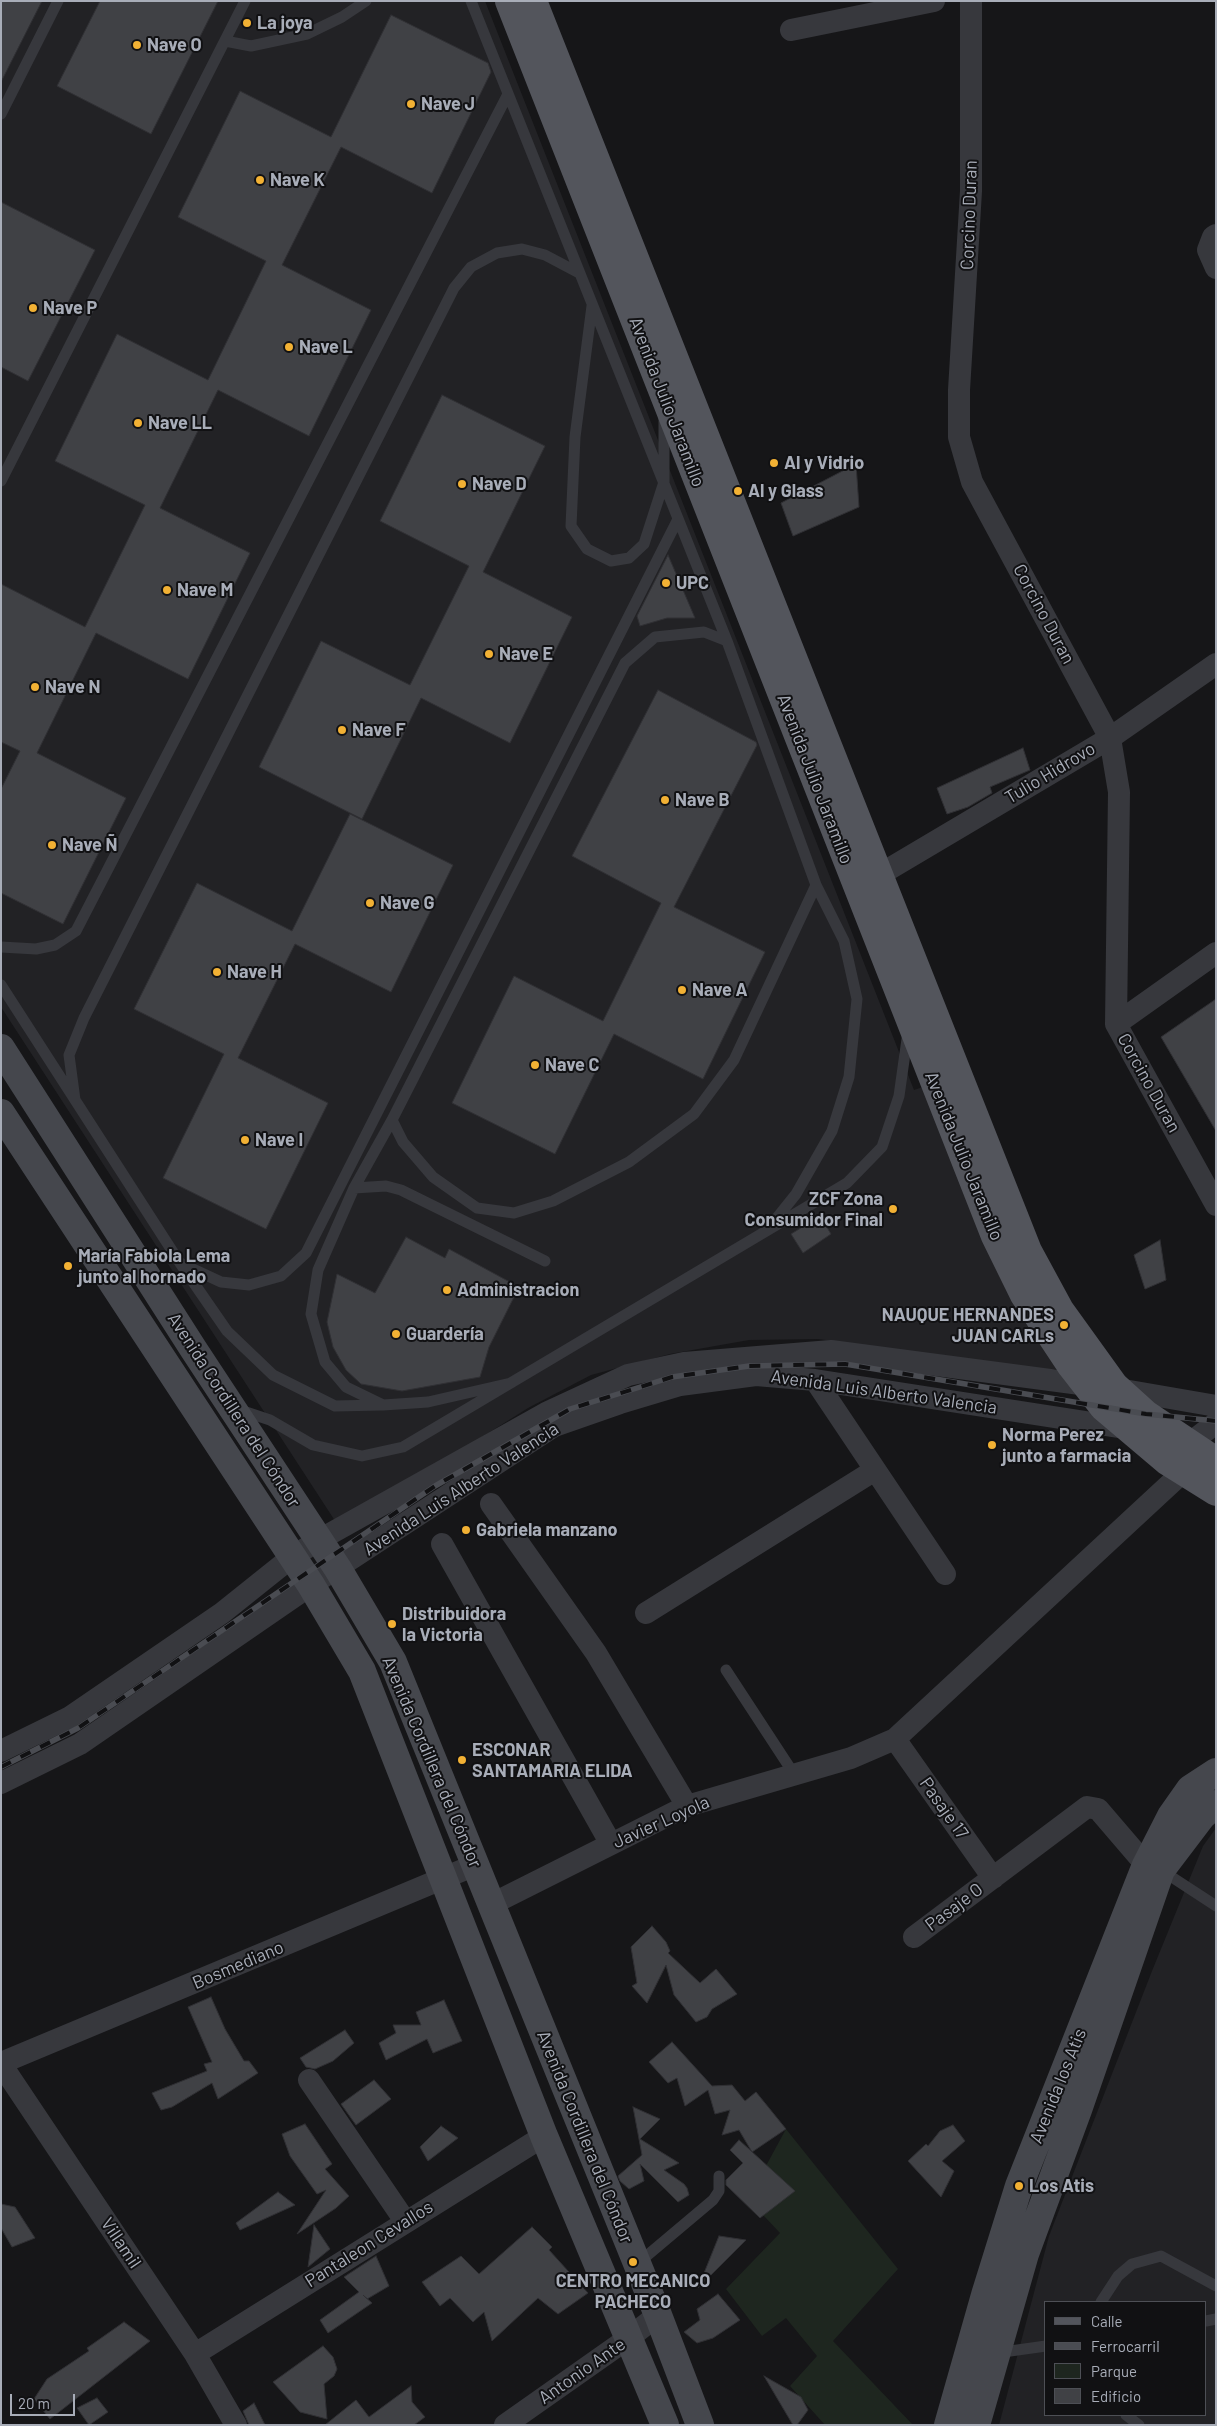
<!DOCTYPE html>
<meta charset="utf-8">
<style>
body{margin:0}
#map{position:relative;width:1217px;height:2426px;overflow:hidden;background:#161618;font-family:Barlow,sans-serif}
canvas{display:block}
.frame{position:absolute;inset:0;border:2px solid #a8adb8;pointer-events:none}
.legend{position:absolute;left:1044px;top:2301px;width:162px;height:115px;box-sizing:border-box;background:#111113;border:1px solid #4d4f55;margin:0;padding:6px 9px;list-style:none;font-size:15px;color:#a8adb8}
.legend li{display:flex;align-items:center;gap:10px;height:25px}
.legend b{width:25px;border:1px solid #4d4f55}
.scale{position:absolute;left:10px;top:2394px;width:65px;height:22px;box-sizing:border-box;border:2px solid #a8adb8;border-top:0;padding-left:6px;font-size:15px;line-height:18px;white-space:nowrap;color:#a8adb8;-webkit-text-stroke:4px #111113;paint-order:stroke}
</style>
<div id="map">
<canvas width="1217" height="2426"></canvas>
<div class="frame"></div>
<ul class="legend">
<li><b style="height:6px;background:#53555c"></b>Calle</li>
<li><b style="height:6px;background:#4a4c52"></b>Ferrocarril</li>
<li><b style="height:14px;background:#1e261f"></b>Parque</li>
<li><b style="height:14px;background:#404145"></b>Edificio</li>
</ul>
<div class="scale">20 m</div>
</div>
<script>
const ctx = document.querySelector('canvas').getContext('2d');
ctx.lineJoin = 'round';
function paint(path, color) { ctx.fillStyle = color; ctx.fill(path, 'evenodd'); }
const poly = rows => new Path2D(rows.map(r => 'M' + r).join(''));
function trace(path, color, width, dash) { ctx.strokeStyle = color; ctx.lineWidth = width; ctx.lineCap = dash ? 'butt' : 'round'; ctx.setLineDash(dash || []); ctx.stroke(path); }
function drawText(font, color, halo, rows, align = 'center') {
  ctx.font = font + ' Barlow,sans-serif'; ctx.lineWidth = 4; ctx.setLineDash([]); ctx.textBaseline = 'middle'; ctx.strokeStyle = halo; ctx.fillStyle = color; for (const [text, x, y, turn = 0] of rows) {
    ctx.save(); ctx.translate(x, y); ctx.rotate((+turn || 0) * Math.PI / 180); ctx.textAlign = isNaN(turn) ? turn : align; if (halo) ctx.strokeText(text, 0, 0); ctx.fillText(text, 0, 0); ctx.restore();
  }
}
paint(poly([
 [42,1,485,1,914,1090,935,1083,1071,1366,1050,1370,818,1339,749,1340,670,1354,591,1375,528,1408,339,1527,1,1007,1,82],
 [1216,1828,1216,2425,999,2425,1049,2236,1152,1971,1203,1846],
 [1046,2302,1206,2302,1206,2415,1046,2415]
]), '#222225');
paint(poly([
 [786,2129,898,2269,833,2341,913,2425,825,2425,790,2386,817,2356,786,2318,762,2336,726,2289,780,2233,748,2199]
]), '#1e261f');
const building = poly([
 [1,1,42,1,1,82,1,1],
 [100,1,218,1,151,134,57,86,100,1],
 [391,15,488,63,491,72,432,193,341,147,282,265,371,310,309,436,218,390,160,508,250,553,188,679,96,633,37,753,126,798,63,924,1,893,1,789,20,751,1,742,1,584,85,627,145,505,55,461,117,334,208,380,266,261,178,217,240,91,331,137,391,15],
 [1,202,95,250,28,381,1,367,1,202],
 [442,395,545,446,483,572,572,617,510,743,421,698,362,819,259,767,321,641,410,685,469,566,380,521,442,395],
 [856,464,859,507,793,536,781,503,856,464],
 [668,555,695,618,667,618,640,626,637,616,668,555],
 [658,690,756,742,757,745,674,907,765,952,703,1079,614,1034,555,1154,452,1103,514,976,603,1021,661,903,572,856,658,690],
 [1023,748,1030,770,990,787,992,793,968,807,947,814,937,788,1023,748],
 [350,814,453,865,391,992,295,944,238,1058,328,1103,266,1229,163,1178,224,1054,134,1009,197,883,292,931,350,814],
 [1216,999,1216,1131,1161,1037,1216,999],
 [820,1216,831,1234,803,1253,791,1234,820,1216],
 [406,1237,445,1258,449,1249,519,1287,489,1347,480,1377,402,1391,361,1384,346,1370,333,1347,327,1322,337,1274,375,1293,406,1237],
 [1160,1240,1166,1280,1145,1289,1134,1255,1160,1240],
 [652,1926,666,1942,670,1951,668,1953,700,1983,716,1969,737,1994,712,2009,707,2017,696,2022,674,1995,666,1965,647,2003,632,1986,637,1983,631,1947,652,1926],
 [211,1997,225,2029,244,2061,249,2061,258,2073,218,2099,212,2083,172,2107,161,2110,152,2093,207,2071,204,2064,212,2062,188,2007,211,1997],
 [444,2000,462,2041,433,2053,427,2039,386,2060,379,2043,396,2033,393,2025,421,2025,416,2012,444,2000],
 [345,2030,354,2043,333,2061,315,2069,306,2067,300,2058,345,2030],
 [672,2042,712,2086,732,2085,745,2101,756,2092,786,2129,752,2152,739,2130,722,2135,730,2110,715,2114,708,2090,685,2106,677,2078,668,2083,649,2062,672,2042],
 [374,2080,391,2099,356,2125,341,2104,374,2080],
 [633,2107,660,2119,640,2139,679,2163,664,2170,684,2184,687,2188,689,2195,678,2202,640,2164,644,2181,629,2189,620,2181,618,2176,642,2155,633,2107],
 [305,2124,332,2164,325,2169,349,2196,336,2208,297,2234,326,2190,317,2194,290,2156,282,2134,305,2124],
 [953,2125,965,2141,942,2161,954,2171,941,2197,908,2161,926,2144,928,2146,940,2131,953,2125],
 [441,2126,458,2138,428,2161,420,2147,441,2126],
 [739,2140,795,2191,760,2218,726,2185,726,2180,743,2163,730,2150,739,2140],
 [278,2192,295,2205,240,2230,236,2223,278,2192],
 [1,2204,15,2207,35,2238,12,2247,1,2228,1,2204],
 [314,2225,330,2249,308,2267,314,2225],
 [532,2227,552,2247,549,2250,588,2293,558,2314,538,2298,492,2341,484,2312,473,2322,450,2298,440,2306,422,2282,461,2256,479,2274,532,2227],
 [719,2236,746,2240,698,2288,719,2236],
 [376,2256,389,2286,367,2299,363,2295,372,2303,328,2333,320,2320,359,2292,344,2277,376,2256],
 [718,2294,740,2320,713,2338,697,2343,684,2332,700,2320,697,2309,718,2294],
 [124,2322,150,2341,50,2419,34,2399,47,2379,89,2351,87,2348,124,2322],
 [323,2346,333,2357,337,2369,334,2376,324,2384,327,2419,300,2412,273,2382,323,2346],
 [764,2376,801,2397,808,2410,797,2425,793,2425,764,2376],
 [411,2386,412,2402,425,2417,414,2425,325,2425,356,2400,369,2417,411,2386],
 [97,2398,108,2412,89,2425,77,2408,97,2398],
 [254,2403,265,2425,249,2425,243,2411,254,2403]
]);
paint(building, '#404145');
trace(building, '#303034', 1);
trace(poly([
 [225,41,251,46,307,34,342,17,366,1],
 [1,114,58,1],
 [592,306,575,437,571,526,587,549,611,561,629,558,644,544,664,482,664,418],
 [1,481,245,1],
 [1,947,36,949,55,945,76,931,508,94],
 [1,985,180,1263,227,1331,273,1375,335,1406,381,1405],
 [75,1100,69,1055,84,1018,454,288,471,267,497,253,522,249,545,255,579,273],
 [392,1120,403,1142,433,1177,477,1208,514,1213,553,1201,629,1162,694,1114,734,1060,816,885,727,641,471,1],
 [354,1188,386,1186,401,1190,545,1261],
 [772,1224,796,1194,832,1131,849,1077,857,999,844,941,816,885],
 [180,1263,221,1282,249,1285,281,1276,306,1253,678,519],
 [511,1383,428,1402,383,1405,346,1387,325,1362,311,1314,318,1270,354,1188,392,1120,625,663,655,637,704,632,727,641],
 [240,1410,270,1420,313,1445,362,1456,403,1447,847,1183,882,1147,899,1096,908,1032],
 [726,1670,794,1774],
 [1161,1870,1216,1906],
 [637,2264,713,2200,719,2191,719,2176],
 [1101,2302,1118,2276,1132,2264,1161,2256,1216,2286],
 [1206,2321,1216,2319],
 [996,2353,1046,2346],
 [1126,2415,1139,2425]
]), '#37383d', 11);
trace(poly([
 [971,1,971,191,959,390,959,437,972,482,1110,738,1119,792,1116,1024,1216,1205],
 [791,30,934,1],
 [1216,235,1213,237,1208,250,1216,268],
 [879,875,1110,738,1216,664],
 [1116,1024,1216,953],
 [815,1380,945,1574],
 [1190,1443,1216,1423],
 [491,1504,596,1653,687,1806],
 [442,1544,611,1844],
 [646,1613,875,1470],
 [895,1739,993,1878],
 [1,1751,70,1717,222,1613,292,1557,319,1540,546,1413,628,1375,684,1363,831,1351,1118,1389,1216,1406],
 [1,1783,80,1744,311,1585,554,1426,620,1403,680,1385,756,1375,815,1380,1131,1429],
 [490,1905,687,1806,851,1758,895,1739,1183,1472],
 [914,1937,1087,1807,1098,1809,1146,1865],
 [1,2063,475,1865],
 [1,2064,195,2354,236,2425],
 [309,2080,405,2221],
 [195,2354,544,2136],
 [505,2425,630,2337,658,2315]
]), '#37383d', 22);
trace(poly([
 [1,1048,194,1350,338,1569,393,1662,658,2315,700,2425],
 [1,1113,311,1585,362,1671,544,2136,665,2425],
 [948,2425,985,2295,1019,2186,1146,1865,1171,1816,1190,1789,1216,1772],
 [976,2425,1025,2254,1078,2110,1161,1870,1202,1816,1216,1804]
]), '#45474d', 28);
trace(poly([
 [509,1,995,1236,1024,1295,1071,1366,1103,1407,1168,1462,1216,1492],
 [533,1,1028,1251,1060,1310,1114,1385,1146,1414,1216,1461]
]), '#53555c', 28);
const rail = poly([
 [1,1767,78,1728,435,1486,570,1409,672,1377,749,1366,845,1364,1146,1414,1216,1421]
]);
trace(rail, '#4a4c52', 5.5);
trace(rail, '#111113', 4, [11]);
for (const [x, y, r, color] of [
 [247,23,5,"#f2b134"],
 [137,45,5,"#f2b134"],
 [411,104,5,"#f2b134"],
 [260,180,5,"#f2b134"],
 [33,308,5,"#f2b134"],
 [289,347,5,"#f2b134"],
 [138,423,5,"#f2b134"],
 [774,463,5,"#f2b134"],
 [462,484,5,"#f2b134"],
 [738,491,5,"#f2b134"],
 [666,583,5,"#f2b134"],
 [167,590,5,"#f2b134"],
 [489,654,5,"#f2b134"],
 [35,687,5,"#f2b134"],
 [342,730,5,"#f2b134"],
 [665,800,5,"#f2b134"],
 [52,845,5,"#f2b134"],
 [370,903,5,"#f2b134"],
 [217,972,5,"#f2b134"],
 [682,990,5,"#f2b134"],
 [535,1065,5,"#f2b134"],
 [245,1140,5,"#f2b134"],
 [893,1209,5,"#f2b134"],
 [68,1266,5,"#f2b134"],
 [447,1290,5,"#f2b134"],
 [1064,1325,5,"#f2b134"],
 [396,1334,5,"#f2b134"],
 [992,1445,5,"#f2b134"],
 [466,1530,5,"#f2b134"],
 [392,1624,5,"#f2b134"],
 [462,1760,5,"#f2b134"],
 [1019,2186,5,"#f2b134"],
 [633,2262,5,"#f2b134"]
]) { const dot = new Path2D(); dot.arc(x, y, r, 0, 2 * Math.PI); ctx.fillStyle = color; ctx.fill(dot); trace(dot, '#111113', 2); }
drawText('bold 18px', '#a8adb8', '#111113', [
 ["La joya",257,23],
 ["Nave O",147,45],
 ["Nave J",421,104],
 ["Nave K",270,180],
 ["Nave P",43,308],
 ["Nave L",299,347],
 ["Nave LL",148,423],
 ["Al y Vidrio",784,463],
 ["Nave D",472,484],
 ["Al y Glass",748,491],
 ["UPC",676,583],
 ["Nave M",177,590],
 ["Nave E",499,654],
 ["Nave N",45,687],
 ["Nave F",352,730],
 ["Nave B",675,800],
 ["Nave Ñ",62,845],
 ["Nave G",380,903],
 ["Nave H",227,972],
 ["Nave A",692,990],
 ["Nave C",545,1065],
 ["Nave I",255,1140],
 ["ZCF Zona",883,1199,"right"],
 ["Consumidor Final",883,1220,"right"],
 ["María Fabiola Lema",78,1256],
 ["junto al hornado",78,1277],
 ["Administracion",457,1290],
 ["NAUQUE HERNANDES",1054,1315,"right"],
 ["JUAN CARLs",1054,1336,"right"],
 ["Guardería",406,1334],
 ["Norma Perez",1002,1435],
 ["junto a farmacia",1002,1456],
 ["Gabriela manzano",476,1530],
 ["Distribuidora",402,1614],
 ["la Victoria",402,1635],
 ["ESCONAR",472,1750],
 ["SANTAMARIA ELIDA",472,1771],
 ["Los Atis",1029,2186],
 ["CENTRO MECANICO",633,2281,"center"],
 ["PACHECO",633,2302,"center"]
], 'left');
drawText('18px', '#a8adb8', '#111113', [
 ["Corcino Duran",969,215,-88],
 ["Avenida Julio Jaramillo",667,402,69],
 ["Corcino Duran",1044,614,62],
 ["Tulio Hidrovo",1050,773,-31],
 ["Avenida Julio Jaramillo",815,779,69],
 ["Corcino Duran",1149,1083,61],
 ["Avenida Julio Jaramillo",964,1156,68],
 ["Avenida Luis Alberto Valencia",884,1392,8],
 ["Avenida Cordillera del Cóndor",234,1410,57],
 ["Avenida Luis Alberto Valencia",461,1489,-33],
 ["Avenida Cordillera del Cóndor",432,1762,67],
 ["Pasaje 17",944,1808,55],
 ["Javier Loyola",661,1822,-24],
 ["Pasaje O",954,1907,-37],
 ["Bosmediano",238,1965,-23],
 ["Avenida los Atis",1058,2086,-68],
 ["Avenida Cordillera del Cóndor",585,2137,68],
 ["Villamil",121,2243,56],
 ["Pantaleon Cevallos",369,2244,-32],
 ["Antonio Ante",582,2371,-35]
]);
</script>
